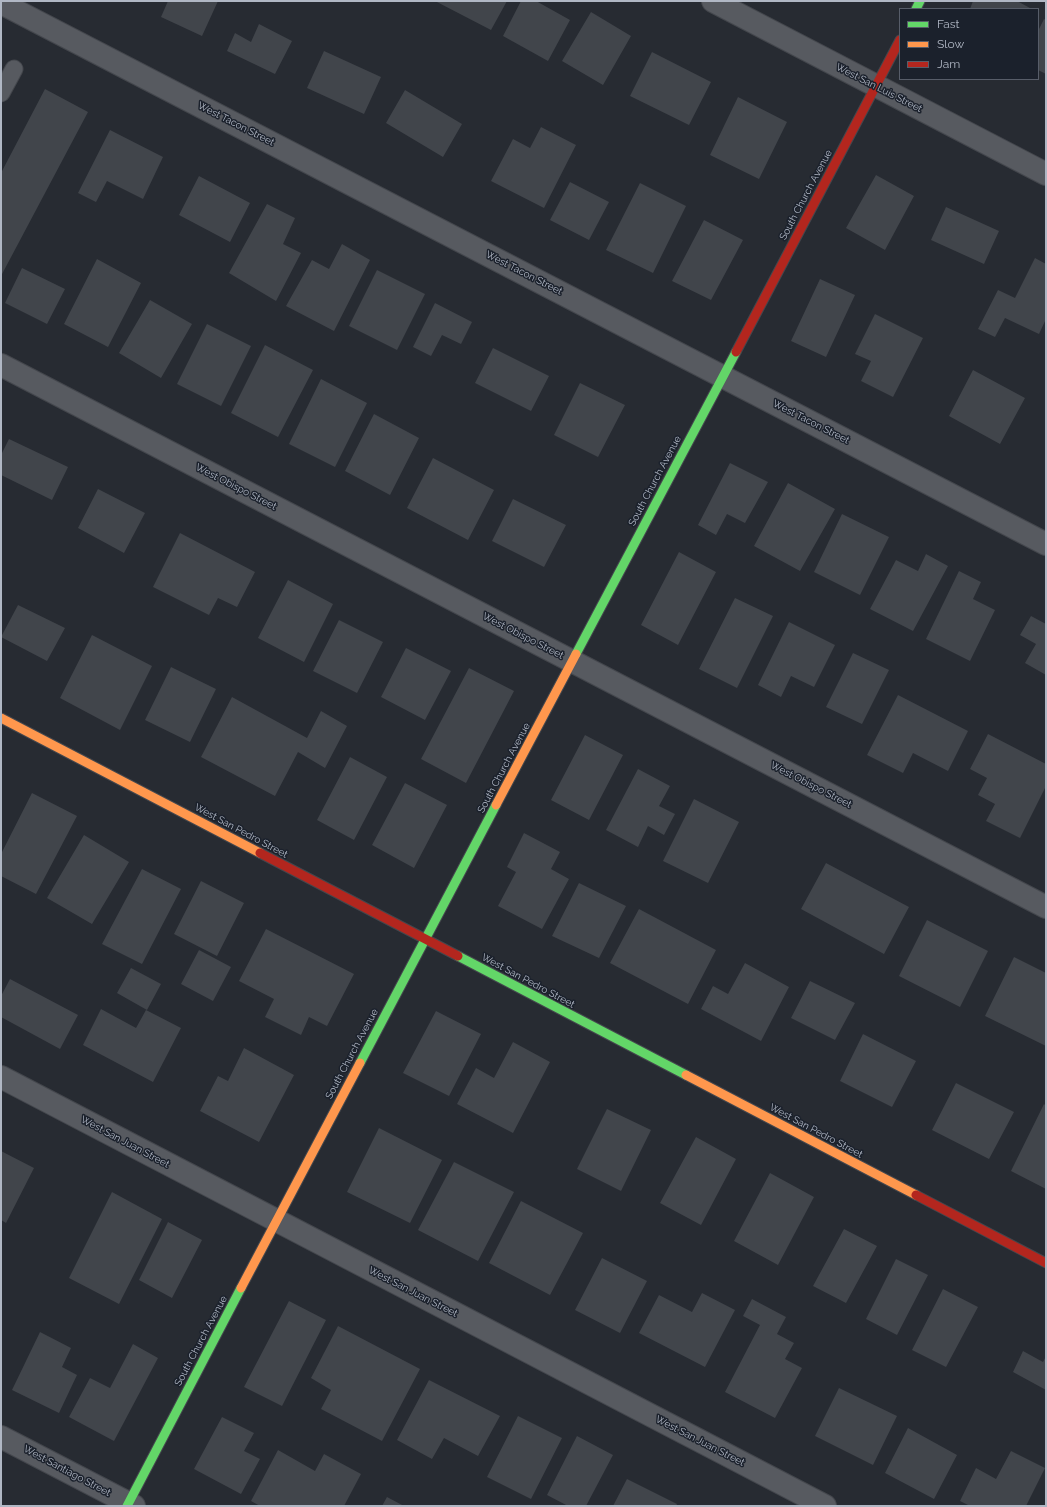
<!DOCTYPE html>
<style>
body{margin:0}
#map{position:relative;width:1047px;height:1507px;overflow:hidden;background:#272b32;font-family:Raleway,sans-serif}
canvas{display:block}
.frame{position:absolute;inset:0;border:2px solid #b0b7c4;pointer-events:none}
.legend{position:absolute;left:899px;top:8px;width:140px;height:72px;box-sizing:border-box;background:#1b212c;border:1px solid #575d69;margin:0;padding:5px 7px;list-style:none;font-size:12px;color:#b0b7c4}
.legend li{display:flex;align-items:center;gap:8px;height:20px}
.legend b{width:20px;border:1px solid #575d69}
</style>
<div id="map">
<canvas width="1047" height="1507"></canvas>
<div class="frame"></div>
<ul class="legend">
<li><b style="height:5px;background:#63d668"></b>Fast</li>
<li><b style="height:5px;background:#ff974d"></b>Slow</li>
<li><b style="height:5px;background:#b3261e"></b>Jam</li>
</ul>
</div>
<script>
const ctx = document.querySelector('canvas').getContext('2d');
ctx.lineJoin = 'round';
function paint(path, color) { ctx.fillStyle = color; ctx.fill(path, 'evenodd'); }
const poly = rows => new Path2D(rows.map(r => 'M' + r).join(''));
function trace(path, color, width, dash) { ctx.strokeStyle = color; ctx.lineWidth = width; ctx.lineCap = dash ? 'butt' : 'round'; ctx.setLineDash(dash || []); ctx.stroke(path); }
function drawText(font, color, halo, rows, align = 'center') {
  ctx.font = font + ' Raleway,sans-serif'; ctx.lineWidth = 3; ctx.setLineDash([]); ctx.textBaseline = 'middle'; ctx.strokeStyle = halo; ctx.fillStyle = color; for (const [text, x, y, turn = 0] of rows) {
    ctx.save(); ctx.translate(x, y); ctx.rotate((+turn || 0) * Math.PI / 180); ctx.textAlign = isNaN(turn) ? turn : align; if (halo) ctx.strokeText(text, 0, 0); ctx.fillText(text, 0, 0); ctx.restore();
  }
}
paint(poly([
 [168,1,218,1,202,36,161,17],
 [435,1,507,1,491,30],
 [521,1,536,1,570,20,548,61,503,36],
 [973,1,1017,1,1030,8,1029,9,970,9],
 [591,12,631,36,603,85,562,61],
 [1044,19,1046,20,1046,74,1038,70,1038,31],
 [259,24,292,41,275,74,227,51,235,33,251,42],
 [324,51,381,77,364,114,307,88],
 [652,52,711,82,689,125,630,96],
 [45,89,88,112,1,276,1,173],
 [405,90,462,124,443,157,386,123],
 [738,97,787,122,759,179,710,155],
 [541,127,576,145,544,208,491,181,513,139,530,148],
 [110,130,163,157,143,199,107,181,96,202,78,193],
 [876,175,914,196,885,250,846,228],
 [199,176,250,203,230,242,179,215],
 [570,182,609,202,589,240,550,220],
 [640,183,686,206,653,273,606,250],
 [267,204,295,218,283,244,301,253,276,301,229,273],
 [946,207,999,231,984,264,931,240],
 [704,220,743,240,711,300,672,281],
 [342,244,370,260,334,331,286,306,312,260,329,269],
 [1035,258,1046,264,1046,319,1039,334,1005,318,995,337,978,329,998,290,1015,298],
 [97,259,141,283,108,347,64,324],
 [22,268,65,289,47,324,5,303],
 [377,270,425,294,397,350,349,326],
 [820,279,855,295,826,357,791,341],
 [150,300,192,324,161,378,119,353],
 [435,303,472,322,461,344,442,335,431,356,413,347],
 [875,314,923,338,893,397,861,381,871,361,855,354],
 [207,324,251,346,221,406,177,384],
 [265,345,313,370,278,437,231,413],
 [493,348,549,376,531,411,475,383],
 [973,370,1025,398,1000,444,949,416],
 [321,379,367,403,335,467,289,444],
 [580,383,625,405,598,457,554,435],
 [374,414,419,438,390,495,345,471],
 [9,439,68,467,52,500,1,475,1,455],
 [433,458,494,490,468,540,407,508],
 [730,463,768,482,745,523,727,514,716,535,698,525],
 [788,483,835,509,800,571,754,546],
 [98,489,145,513,124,553,78,528],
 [513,499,566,525,544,567,492,541],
 [842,514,889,537,860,595,814,572],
 [180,533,255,572,237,607,218,598,209,615,153,587],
 [679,552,716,572,678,645,641,625],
 [926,554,948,566,913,631,870,609,896,560,918,571],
 [959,571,981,582,973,599,995,610,970,661,926,639],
 [288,580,333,604,304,662,258,638],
 [735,598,773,616,737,688,699,669],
 [18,605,65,628,47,661,1,637],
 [1031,616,1046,624,1046,675,1025,663,1036,644,1020,635],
 [339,620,383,642,357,693,313,671],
 [789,622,835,645,814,687,791,676,781,697,758,685],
 [92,635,152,666,120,730,60,698],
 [406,648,451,671,425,720,381,697],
 [853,653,889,670,862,724,826,707],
 [171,667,216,689,190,742,145,720],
 [469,668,514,691,466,783,421,759],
 [898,695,968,731,948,771,913,753,903,773,867,755],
 [232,697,307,738,321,711,347,726,325,768,298,752,275,796,201,757],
 [988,734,1046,764,1046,786,1020,838,986,821,995,804,978,795,987,778,970,769],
 [585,735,623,755,589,820,551,800],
 [350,757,387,777,354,840,317,820],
 [638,769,670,786,659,806,675,814,664,835,648,826,638,847,606,830],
 [405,783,447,805,414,868,372,845],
 [32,793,77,816,36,894,1,876,1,854],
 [694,799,739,822,708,883,663,861],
 [524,833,560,852,551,869,569,879,542,929,498,906,516,872,507,867],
 [84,835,129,862,92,924,47,898],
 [826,863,909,907,884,954,801,909],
 [142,869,181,889,142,964,102,944],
 [201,881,244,903,217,956,174,934],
 [579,883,626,906,599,958,552,936],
 [639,909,716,950,688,1004,610,963],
 [927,920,988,951,960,1007,899,976],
 [266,929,354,974,327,1026,309,1017,301,1035,265,1017,274,999,239,981],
 [199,950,231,967,213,1001,181,984],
 [1014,957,1046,973,1046,1046,985,1016],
 [745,963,789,987,761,1041,701,1009,713,986,728,994],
 [131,968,161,984,147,1010,117,993],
 [10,979,78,1015,60,1049,1,1017,1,996],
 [810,981,855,1003,835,1040,791,1018],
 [101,1009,136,1028,146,1010,181,1028,153,1082,83,1045],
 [436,1011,481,1034,449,1096,403,1073],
 [863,1034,916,1061,892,1107,840,1081],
 [513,1042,550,1062,513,1133,457,1104,476,1068,494,1078],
 [244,1048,294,1075,259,1142,200,1111,218,1076,228,1081],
 [956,1083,1014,1112,989,1159,932,1130],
 [1044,1104,1046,1106,1046,1189,1011,1171],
 [607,1109,651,1130,621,1191,577,1169],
 [379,1128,442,1160,410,1223,347,1192],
 [696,1137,736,1159,701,1225,660,1203],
 [1,1151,34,1168,6,1223,1,1220],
 [454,1162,514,1192,478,1261,418,1230],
 [770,1173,814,1197,778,1265,734,1241],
 [112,1192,162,1219,119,1304,69,1278],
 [521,1201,583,1233,550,1295,489,1263],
 [168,1222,202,1240,172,1298,139,1280],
 [844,1229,877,1246,846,1303,813,1286],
 [602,1258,647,1281,620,1333,575,1310],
 [896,1259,928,1275,897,1335,866,1319],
 [943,1289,978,1307,946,1367,912,1350],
 [702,1293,735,1310,705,1367,639,1333,659,1295,692,1312],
 [752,1299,786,1317,777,1334,794,1343,785,1359,802,1368,775,1418,725,1392,760,1325,743,1316],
 [289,1301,326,1320,282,1406,244,1387],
 [338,1326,420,1369,382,1441,321,1409,331,1390,311,1378],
 [40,1332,71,1348,62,1367,77,1375,59,1413,12,1390],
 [133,1344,158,1358,114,1441,69,1417,90,1378,110,1388],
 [1023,1351,1043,1362,1046,1356,1046,1390,1013,1372],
 [429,1380,500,1416,478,1456,444,1438,432,1459,397,1440],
 [839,1388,897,1416,873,1465,815,1436],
 [518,1416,562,1438,531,1499,487,1477],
 [222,1417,254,1433,244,1451,260,1459,241,1494,194,1469],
 [908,1428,957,1455,934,1499,885,1473],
 [577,1436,613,1455,586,1506,568,1506,547,1495],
 [278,1450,315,1471,324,1454,361,1474,344,1506,260,1506,251,1501],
 [1011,1451,1045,1468,1026,1506,970,1506,960,1501,976,1468,996,1479],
 [627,1479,677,1504,676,1506,613,1506],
 [387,1497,404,1506,382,1506]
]), '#41454b');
const lane = poly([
 [1,93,14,69]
]);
const street = poly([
 [713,1,1046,174],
 [1,3,1046,544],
 [1,365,1046,907],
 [1,1077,825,1506],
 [1,1437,134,1506]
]);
const fast = poly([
 [916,9,920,1],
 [576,654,736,352],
 [458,956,686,1075],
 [360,1063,496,805],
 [127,1506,241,1288]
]);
const slow = poly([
 [1,718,260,853],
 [496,805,576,654],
 [686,1075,916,1195],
 [241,1288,360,1063]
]);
const jam = poly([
 [736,352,900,40],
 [260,853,458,956],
 [916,1195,1046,1263]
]);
trace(lane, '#44474d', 19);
trace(street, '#44474d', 24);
trace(fast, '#44474d', 11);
trace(slow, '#44474d', 11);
trace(jam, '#44474d', 11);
trace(lane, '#575a60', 17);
trace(street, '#575a60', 22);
trace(fast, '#63d668', 9);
trace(slow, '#ff974d', 9);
trace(jam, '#b3261e', 9);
drawText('10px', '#b0b7c4', '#1b212c', [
 ["West San Luis Street",879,88,27],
 ["West Tacon Street",236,124,27],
 ["South Church Avenue",806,195,-62],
 ["West Tacon Street",524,273,27],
 ["West Tacon Street",811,422,27],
 ["South Church Avenue",655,481,-62],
 ["West Obispo Street",236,487,27],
 ["West Obispo Street",523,636,27],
 ["South Church Avenue",504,768,-62],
 ["West Obispo Street",811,785,27],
 ["West San Pedro Street",241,831,28],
 ["West San Pedro Street",528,981,28],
 ["South Church Avenue",352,1054,-62],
 ["West San Pedro Street",816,1131,28],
 ["West San Juan Street",125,1142,28],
 ["West San Juan Street",413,1292,27],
 ["South Church Avenue",201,1341,-62],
 ["West San Juan Street",700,1441,27],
 ["West Santiago Street",67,1471,28]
]);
</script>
